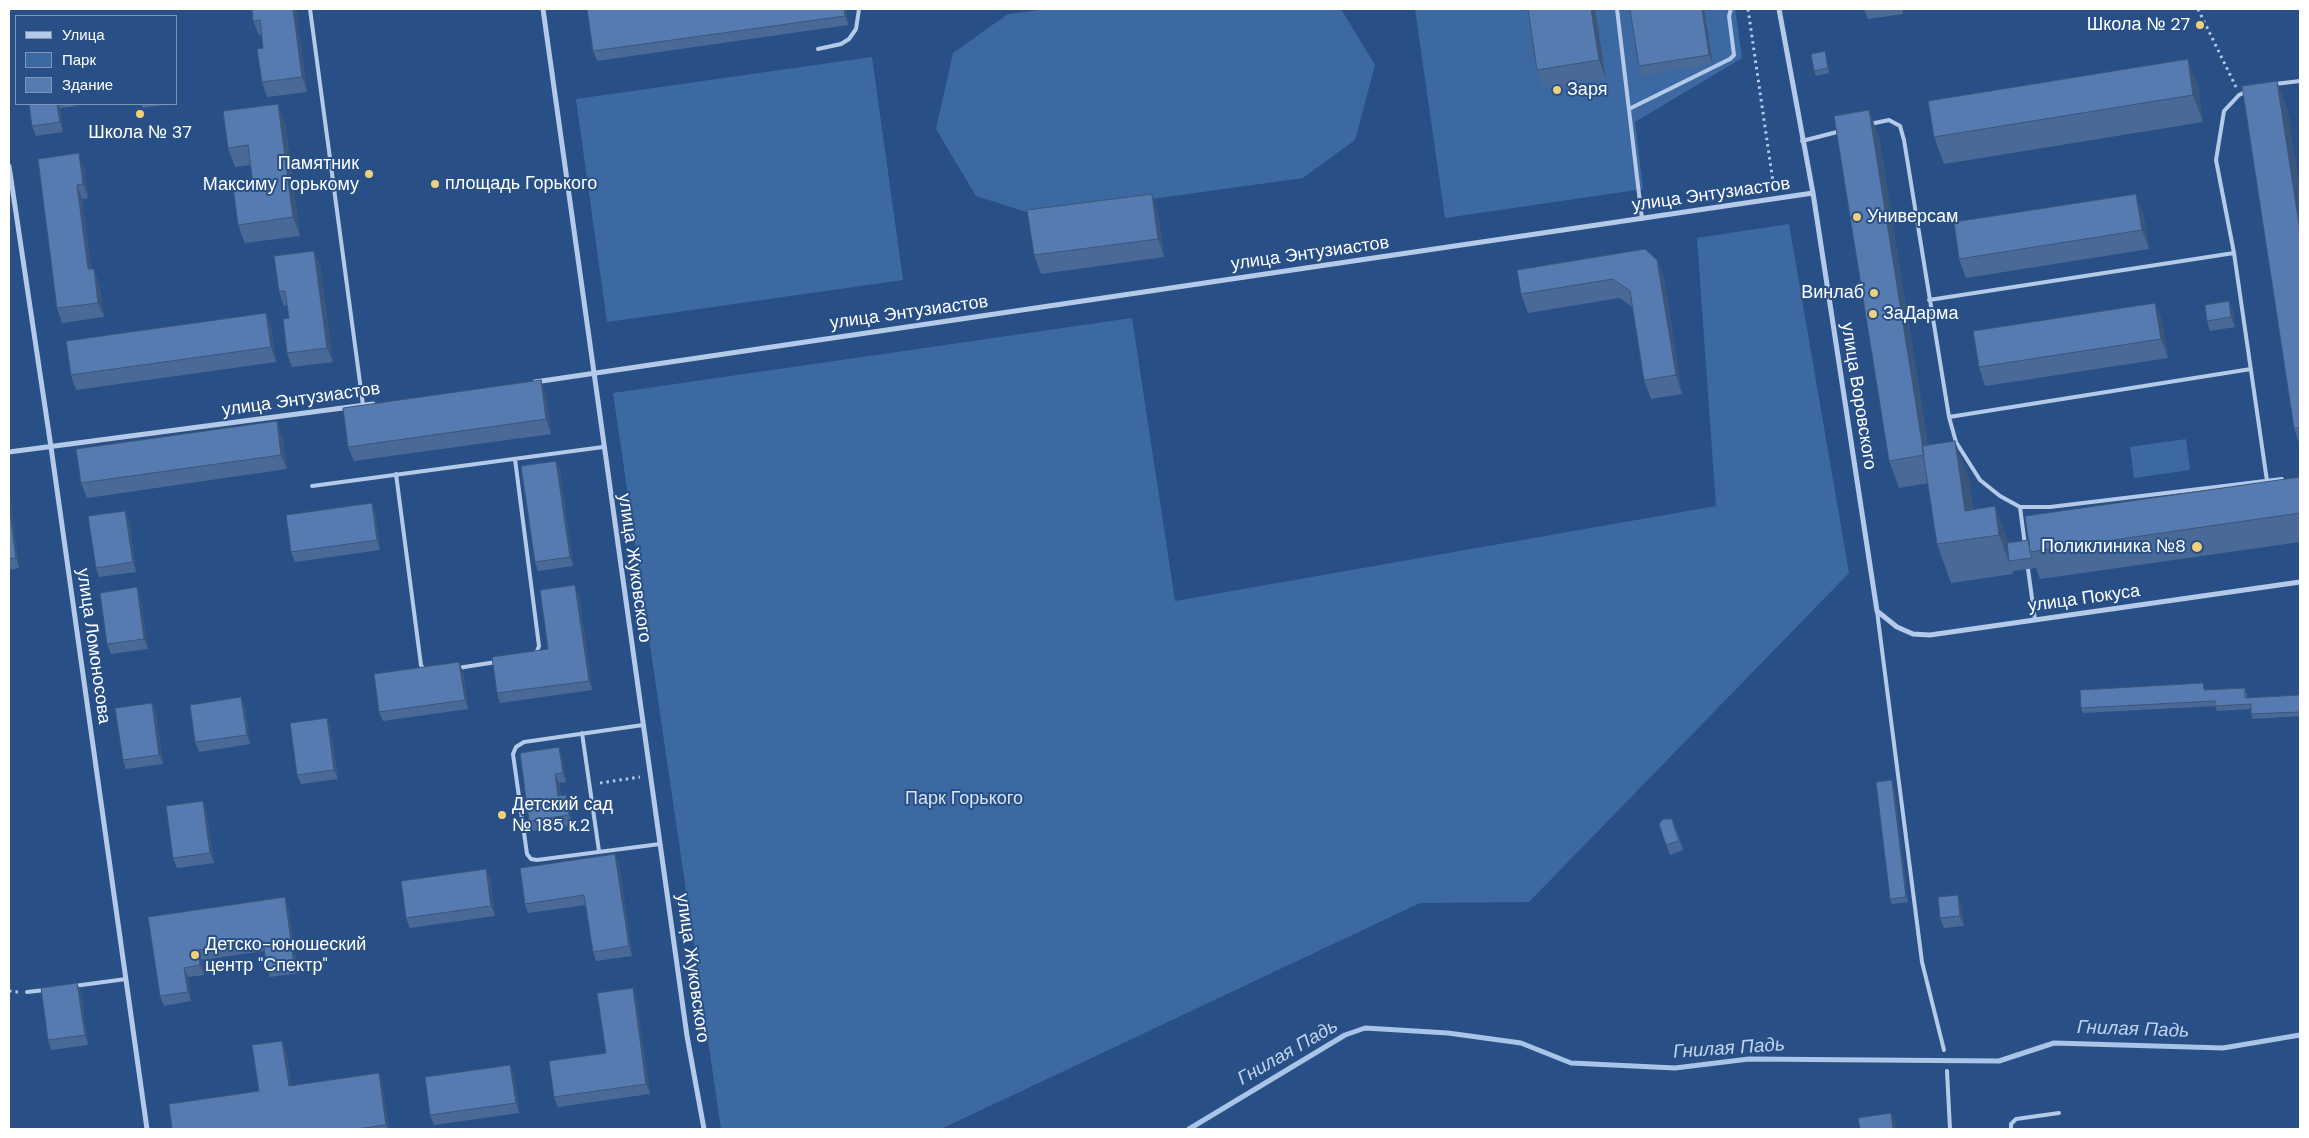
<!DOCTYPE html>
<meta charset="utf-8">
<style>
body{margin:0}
#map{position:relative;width:2309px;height:1138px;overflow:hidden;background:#285086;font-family:"DM Sans",sans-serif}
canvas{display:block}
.frame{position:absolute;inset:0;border:10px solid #fff;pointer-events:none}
.legend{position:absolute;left:15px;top:15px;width:162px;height:90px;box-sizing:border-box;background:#285086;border:1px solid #7e96b6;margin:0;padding:6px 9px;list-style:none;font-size:15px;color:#fff}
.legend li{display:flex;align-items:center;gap:10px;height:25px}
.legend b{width:25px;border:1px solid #7e96b6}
</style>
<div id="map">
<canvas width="2309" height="1138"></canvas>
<div class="frame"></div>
<ul class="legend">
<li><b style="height:6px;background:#b4cae8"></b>Улица</li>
<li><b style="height:14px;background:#3d69a3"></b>Парк</li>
<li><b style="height:14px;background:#557bb0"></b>Здание</li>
</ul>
</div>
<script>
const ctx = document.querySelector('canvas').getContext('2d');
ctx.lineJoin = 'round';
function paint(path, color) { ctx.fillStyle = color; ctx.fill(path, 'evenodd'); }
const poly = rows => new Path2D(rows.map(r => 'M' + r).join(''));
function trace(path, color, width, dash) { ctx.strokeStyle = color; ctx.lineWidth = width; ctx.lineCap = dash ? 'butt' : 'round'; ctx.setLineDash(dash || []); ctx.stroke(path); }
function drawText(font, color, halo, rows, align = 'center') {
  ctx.font = font + ' "DM Sans",sans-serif'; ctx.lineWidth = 4; ctx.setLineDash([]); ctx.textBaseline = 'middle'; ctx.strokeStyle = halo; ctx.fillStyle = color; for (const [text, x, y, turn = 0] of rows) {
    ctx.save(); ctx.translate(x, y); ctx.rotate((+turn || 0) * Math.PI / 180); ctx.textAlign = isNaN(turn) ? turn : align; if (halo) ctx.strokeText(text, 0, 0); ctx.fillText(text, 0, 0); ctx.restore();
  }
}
paint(poly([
 [1047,9,1341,9,1375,65,1355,140,1303,178,1036,215,976,196,936,129,953,53,1008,14],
 [1415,9,1735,9,1742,58,1635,122,1643,189,1445,218],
 [872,57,903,280,607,322,576,99],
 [1789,224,1849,573,1529,902,1420,903,941,1129,721,1129,613,393,1132,318,1175,601,1716,506,1697,238],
 [2186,439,2190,470,2134,478,2130,447]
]), '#3d69a3');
trace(poly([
 [1189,1129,1345,1035,1365,1028,1448,1033,1521,1043,1571,1063,1675,1068,1749,1059,1999,1061,2054,1043,2223,1048,2300,1035]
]), '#a8c5e8', 5);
trace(poly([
 [1748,9,1774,189],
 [2198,9,2236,87],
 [600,783,640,777],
 [9,991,18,992]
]), '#b4cae8', 3, [2.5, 4]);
trace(poly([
 [310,9,363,405],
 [1617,9,1642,219],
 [818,49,841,44,849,39,856,29,859,9],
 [2275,84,2300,81],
 [2247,91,2239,95,2224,111,2216,160,2234,253,2267,481],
 [1629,109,1730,59,1734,55,1729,16,1731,9],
 [1870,124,1889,120,1900,126,1904,140,1949,417,1956,442,1980,480,2000,496,2020,507,2050,507,2282,479],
 [1802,141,1841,131],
 [1929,300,2234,253],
 [1949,417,2251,369],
 [515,459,539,646,536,654],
 [396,474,421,665,424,670],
 [312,486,603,447],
 [2020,507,2025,545],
 [2028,569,2035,620],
 [1877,611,1922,962,1944,1050],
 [458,668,496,662],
 [643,725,524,742,516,747,513,754,527,854,531,859,537,860,660,844],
 [582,733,599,851],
 [74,986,126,979],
 [27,992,45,990],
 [1947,1071,1950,1129],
 [2011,1129,2011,1124,2016,1119,2059,1113]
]), '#b4cae8', 4);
trace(poly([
 [543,9,687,1036,704,1129],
 [1779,9,1813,193,1877,611,1897,627,1913,634,1930,635,2300,582],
 [9,166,51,447,147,1129],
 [535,382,1813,193],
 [9,452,373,404]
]), '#b4cae8', 5);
paint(poly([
 [252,9,296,9,307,92,267,97,262,82,263,48,262,35,259,35,253,21],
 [846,9,848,25,597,61,593,51],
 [1595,9,1606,79,1544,89,1537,70],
 [1704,9,1713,64,1643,76,1639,66],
 [1864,9,1902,9,1903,14,1868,19],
 [1825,51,1826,56,1829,73,1816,76,1814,71],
 [2277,81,2287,108,2300,193,2300,446,2294,428],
 [2198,86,2203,122,1944,164,1934,137],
 [29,104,76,104,76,106,60,108,63,132,36,136,32,126],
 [141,104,170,104,143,108],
 [1869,110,1879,138,1928,445,1969,479,1973,510,1995,506,2008,543,2029,540,2300,477,2300,542,2040,579,2036,568,2013,571,2013,574,1951,583,1937,544,1928,483,1899,488,1889,461],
 [285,123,300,236,245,243,238,225,253,184,251,165,235,167,228,148],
 [38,159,84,168,88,198,82,199,91,269,99,283,104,317,62,323,57,308],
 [1158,213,1164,257,1041,274,1034,255],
 [2143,213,2149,249,1966,278,1959,259],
 [1657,260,1664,278,1682,394,1651,399,1644,380,1632,307,1620,298,1528,313,1521,294],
 [320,265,333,362,292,367,287,353,289,318,287,305,284,306,279,291],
 [2229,301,2233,311,2235,327,2210,331,2207,321],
 [2155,303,2162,321,2168,358,1985,386,1979,367],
 [266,313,271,327,276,362,76,390,71,375],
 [541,380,546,395,551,434,354,461,348,447],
 [282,435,287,469,87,498,81,483],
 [556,461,560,471,573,566,538,571,535,562],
 [9,490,19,568,9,570],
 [125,511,129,520,136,572,99,577,96,568],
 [375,512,380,550,295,562,291,552],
 [137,587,140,597,148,649,111,654,107,644],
 [579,595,592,690,500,703,497,693,548,649],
 [459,662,463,672,468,709,383,721,379,712],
 [2205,688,2205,690,2247,693,2247,698,2300,695,2300,716,2253,719,2251,714,2251,709,2217,711,2215,706,2083,713,2081,708],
 [152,703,156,713,163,764,126,769,123,760],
 [245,707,250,744,199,752,195,742],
 [327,718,330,727,338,779,301,784,297,775],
 [562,757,566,782,559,783,561,796,569,805,572,825,533,831,529,821],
 [1894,785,1908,902,1892,904,1890,899],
 [206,811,214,863,177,868,173,858],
 [1659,824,1676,829,1683,850,1670,855],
 [619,864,632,956,596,961,593,952,586,905,528,913,525,904],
 [486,869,490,878,495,916,410,928,406,918],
 [1962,905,1964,926,1944,928,1940,918],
 [288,907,298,973,270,977,267,968,264,951,202,960,204,975,188,977,191,1001,164,1006,160,996,148,917],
 [77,983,81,993,88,1045,51,1050,48,1040],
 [636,998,650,1094,558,1107,554,1097,606,1053],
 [286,1051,291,1086,379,1073,382,1083,389,1129,172,1129,259,1091],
 [510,1065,514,1075,519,1113,434,1125,430,1115]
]), '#496a97');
paint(poly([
 [293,9,296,9,307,92,302,77],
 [844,9,846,9,848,25,845,16],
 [1591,9,1595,9,1606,79,1599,60],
 [1702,9,1704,9,1713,64,1709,55],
 [2188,59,2198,86,2203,122,2193,95],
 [2277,81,2287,108,2300,193,2300,231],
 [57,104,59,104,60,108,63,132,60,122],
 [278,104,285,123,300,236,293,217],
 [1869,110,1879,138,1934,482,1924,455],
 [79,153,84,168,88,198,83,184],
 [77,185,82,199,93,284,88,269],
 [1152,194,1158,213,1164,257,1158,239],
 [2136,194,2143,213,2149,249,2142,230],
 [314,251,320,265,333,362,327,348],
 [1657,260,1664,278,1682,394,1676,375],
 [94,269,99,283,104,317,98,303],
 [2229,301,2233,311,2235,327,2231,317],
 [2155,303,2162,321,2168,358,2161,339],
 [266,313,271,327,276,362,271,347],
 [541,380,546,395,551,434,546,419],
 [277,421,282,435,287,469,281,455],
 [1955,441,1969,479,1977,539,1965,511],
 [556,461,560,471,573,566,570,557],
 [9,490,19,568,16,558,9,506],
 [372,503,375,512,380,550,377,540],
 [1995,506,2009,545,2009,561,2013,574,1999,535],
 [125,511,129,520,136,572,133,562],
 [575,585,579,595,592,690,589,681],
 [137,587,140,597,148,649,144,639],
 [459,662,463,672,468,709,465,700],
 [241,697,245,707,250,744,247,735],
 [152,703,156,713,163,764,159,755],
 [327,718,330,727,338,779,334,770],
 [559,747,562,757,566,782,563,773],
 [555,774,559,783,562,806,558,796],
 [1892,780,1894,785,1908,902,1906,897],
 [566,795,569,805,572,825,569,815],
 [203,801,206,811,214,863,210,853],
 [615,854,619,864,632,956,629,946],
 [486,869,490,878,495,916,491,906],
 [1958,895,1962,905,1964,926,1960,916],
 [285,897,288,907,298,973,294,964],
 [198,950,202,960,204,975,200,965],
 [184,968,188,977,191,1001,188,992],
 [77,983,81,993,88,1045,85,1035],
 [633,988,636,998,650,1094,646,1084],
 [282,1041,286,1051,292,1096,289,1086],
 [510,1065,514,1075,519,1113,516,1103],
 [379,1073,382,1083,389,1129,388,1129,386,1125],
 [1891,1113,1895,1122,1896,1129,1893,1129]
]), '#3c567b');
const building = poly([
 [252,9,293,9,302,77,262,82,257,49,263,48,260,20,253,21,252,9],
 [587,9,844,9,845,16,593,51,587,9],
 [1528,9,1591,9,1599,60,1537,70,1528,9],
 [1630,9,1702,9,1709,55,1639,66,1630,9],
 [1825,51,1828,68,1814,71,1811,54,1825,51],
 [2188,59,2193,95,1934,137,1928,101,2188,59],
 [2277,81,2300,231,2300,428,2294,428,2242,86,2277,81],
 [29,104,57,104,60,122,32,126,29,104],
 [278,104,293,217,238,225,233,186,253,184,248,145,228,148,223,111,278,104],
 [1869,110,1924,455,1889,461,1834,116,1869,110],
 [79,153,83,184,77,185,88,269,94,269,98,303,57,308,38,159,79,153],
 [1152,194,1158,239,1034,255,1027,210,1152,194],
 [2136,194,2142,230,1959,259,1954,222,2136,194],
 [1645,249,1657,260,1676,375,1644,380,1630,291,1613,279,1521,294,1517,270,1645,249],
 [314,251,327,348,287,353,283,319,289,318,285,291,279,291,274,256,314,251],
 [2229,301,2231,317,2207,321,2205,305,2229,301],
 [2155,303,2161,339,1979,367,1973,331,2155,303],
 [266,313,271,347,71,375,66,341,266,313],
 [541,380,546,419,348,447,343,408,541,380],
 [277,421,281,455,81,483,76,449,277,421],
 [1955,441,1965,511,1995,506,1999,535,1937,544,1922,446,1955,441],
 [556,461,570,557,535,562,521,466,556,461],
 [2300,477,2300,513,2030,552,2025,516,2300,477],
 [372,503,377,540,291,552,286,515,372,503],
 [9,506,16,558,9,559,9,506],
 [125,511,133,562,96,568,88,516,125,511],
 [2029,540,2030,552,2032,558,2009,561,2007,543,2029,540],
 [575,585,589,681,497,693,492,657,548,649,540,590,575,585],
 [137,587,144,639,107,644,100,593,137,587],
 [459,662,465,700,379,712,374,674,459,662],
 [2203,683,2204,690,2245,688,2245,698,2300,695,2300,712,2251,714,2251,704,2215,706,2215,701,2081,708,2080,690,2203,683],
 [241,697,247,735,195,742,190,705,241,697],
 [152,703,159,755,123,760,115,708,152,703],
 [327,718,334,770,297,775,290,723,327,718],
 [559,747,563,773,555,774,558,796,566,795,569,815,529,821,520,753,559,747],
 [1892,780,1906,897,1890,899,1876,782,1892,780],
 [203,801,210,853,173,858,166,806,203,801],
 [1663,819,1672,819,1679,841,1666,845,1659,824,1663,819],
 [615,854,629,946,593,952,584,895,525,904,520,868,615,854],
 [486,869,491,906,406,918,401,881,486,869],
 [1958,895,1960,916,1940,918,1938,897,1958,895],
 [285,897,294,964,267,968,263,941,198,950,200,965,184,968,188,992,160,996,148,917,285,897],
 [77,983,85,1035,48,1040,41,988,77,983],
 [633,988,646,1084,554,1097,549,1061,606,1053,597,993,633,988],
 [282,1041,289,1086,379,1073,386,1125,356,1129,172,1129,169,1104,259,1091,252,1045,282,1041],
 [510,1065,516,1103,430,1115,425,1077,510,1065],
 [1891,1113,1893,1129,1860,1129,1858,1118,1891,1113]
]);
paint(building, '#557bb0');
trace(building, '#3c567b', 1);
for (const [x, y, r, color] of [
 [2200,25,5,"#f0d07a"],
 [1557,90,5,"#f0d07a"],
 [140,114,5,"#f0d07a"],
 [369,174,5,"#f0d07a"],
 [435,184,5,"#f0d07a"],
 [1857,217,5,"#f0d07a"],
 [1874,293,5,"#f0d07a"],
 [1873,314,5,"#f0d07a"],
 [2197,547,6,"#f0d07a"],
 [502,815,5,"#f0d07a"],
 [195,955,5,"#f0d07a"]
]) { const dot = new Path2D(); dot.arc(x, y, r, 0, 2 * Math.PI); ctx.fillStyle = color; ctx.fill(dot); trace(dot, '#285086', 2); }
drawText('18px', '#fff', '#285086', [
 ["Школа № 27",2190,25,"right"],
 ["Заря",1567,90],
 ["Школа № 37",140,133,"center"],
 ["Памятник",359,164,"right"],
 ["Максиму Горькому",359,185,"right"],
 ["площадь Горького",445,184],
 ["Универсам",1867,217],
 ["Винлаб",1864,293,"right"],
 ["ЗаДарма",1883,314],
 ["Поликлиника №8",2186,547,"right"],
 ["Детский сад",512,805],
 ["№ 185 к.2",512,826],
 ["Детско-юношеский",205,945],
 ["центр \"Спектр\"",205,966]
], 'left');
drawText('18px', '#fff', '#285086', [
 ["улица Энтузиастов",1711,195,-8],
 ["улица Энтузиастов",1310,254,-8],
 ["улица Энтузиастов",909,313,-8],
 ["улица Воровского",1858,396,81],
 ["улица Энтузиастов",301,400,-8],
 ["улица Жуковского",634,568,82],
 ["улица Покуса",2084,599,-8],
 ["улица Ломоносова",93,646,82],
 ["улица Жуковского",692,968,82]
]);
drawText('18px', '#d7e5f6', '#285086', [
 ["Парк Горького",964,799]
]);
drawText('italic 19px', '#bfd4ef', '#285086', [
 ["Гнилая Падь",2133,1030,2],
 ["Гнилая Падь",1729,1049,-4],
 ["Гнилая Падь",1288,1053,-30]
]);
</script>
